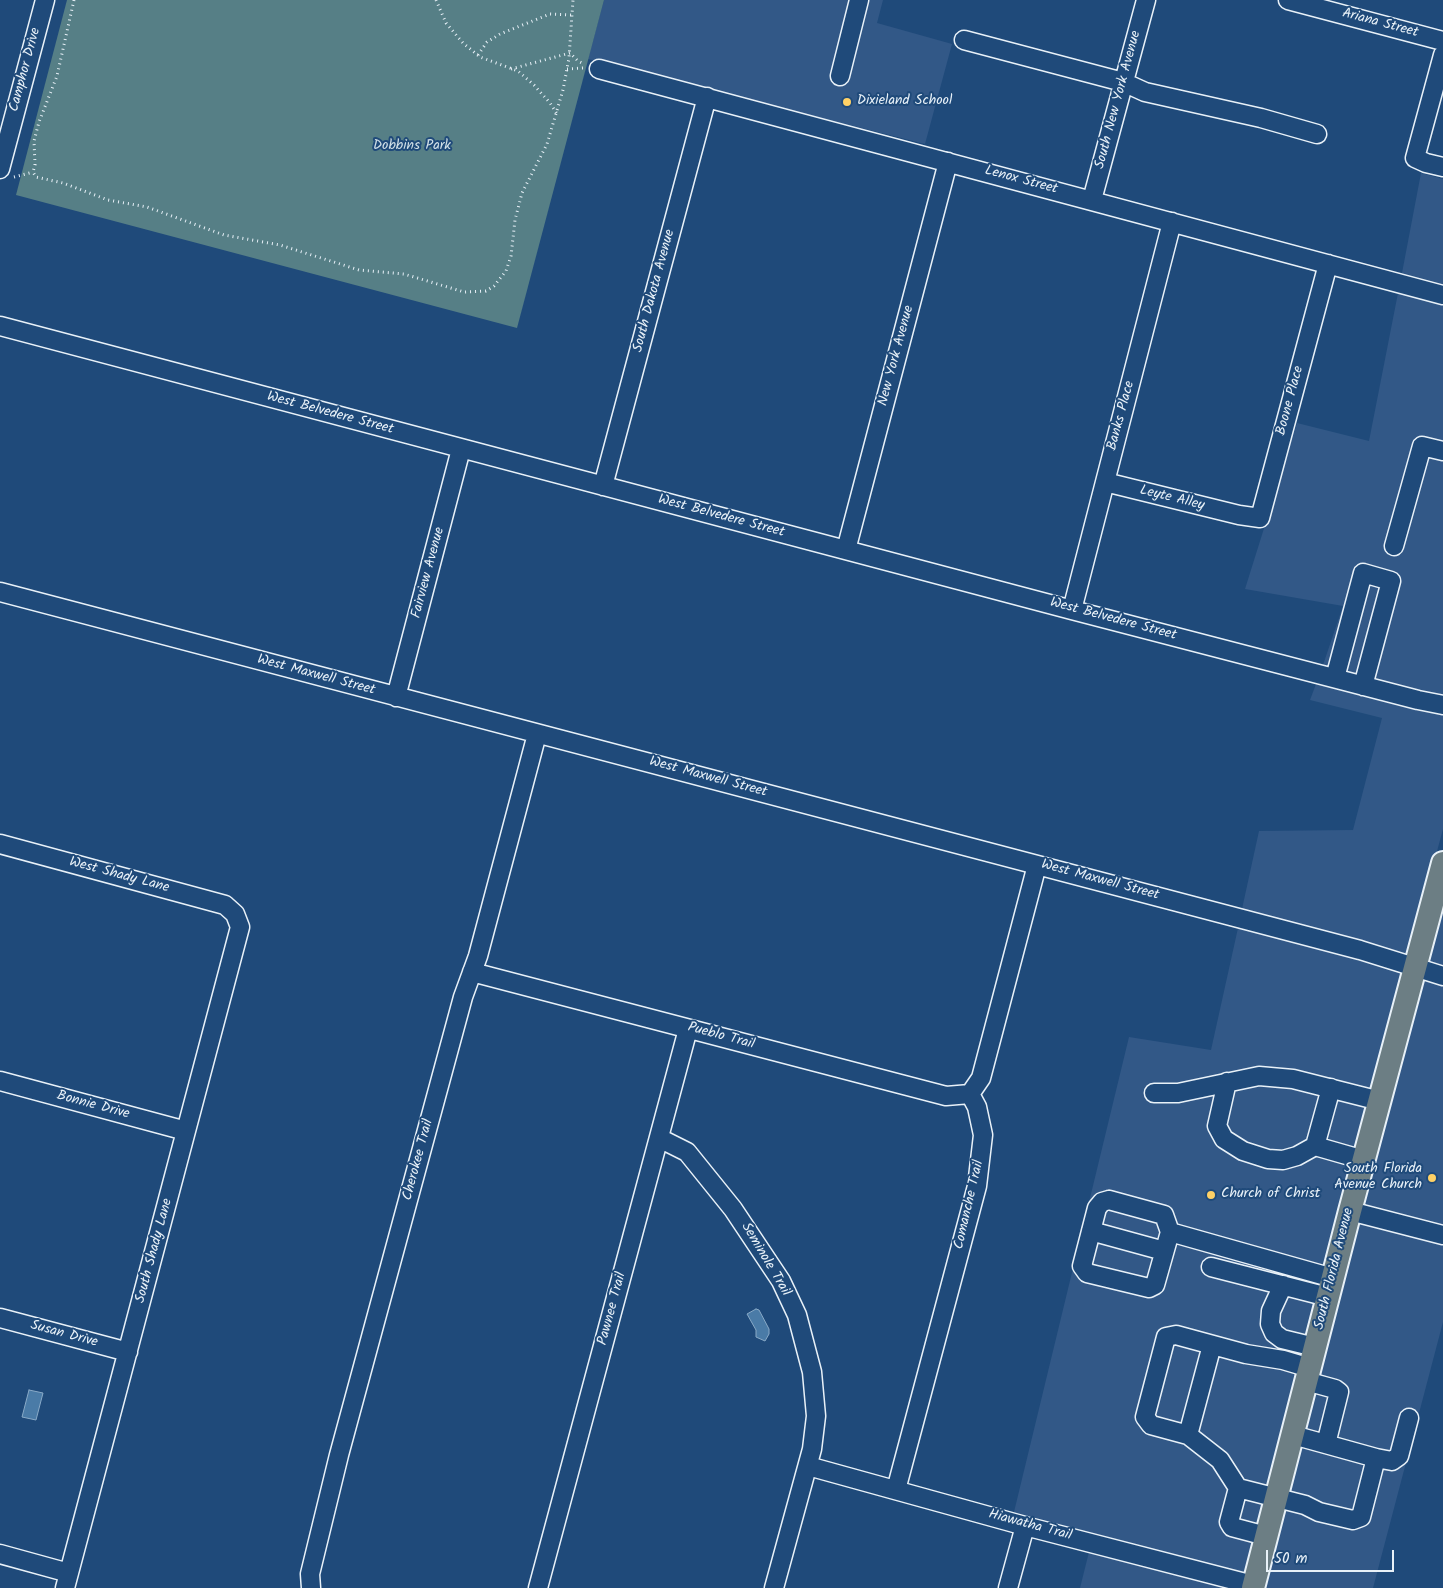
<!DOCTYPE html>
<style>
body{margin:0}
#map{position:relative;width:1443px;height:1588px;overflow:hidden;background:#1f4a7a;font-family:Kalam,sans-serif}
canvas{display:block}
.scale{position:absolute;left:1266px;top:1550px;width:128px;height:22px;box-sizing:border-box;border:2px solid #e8f1f8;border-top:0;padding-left:6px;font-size:15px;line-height:18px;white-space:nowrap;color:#e8f1f8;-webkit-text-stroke:4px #1f4a7a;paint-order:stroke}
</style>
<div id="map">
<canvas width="1443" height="1588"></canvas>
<div class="scale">50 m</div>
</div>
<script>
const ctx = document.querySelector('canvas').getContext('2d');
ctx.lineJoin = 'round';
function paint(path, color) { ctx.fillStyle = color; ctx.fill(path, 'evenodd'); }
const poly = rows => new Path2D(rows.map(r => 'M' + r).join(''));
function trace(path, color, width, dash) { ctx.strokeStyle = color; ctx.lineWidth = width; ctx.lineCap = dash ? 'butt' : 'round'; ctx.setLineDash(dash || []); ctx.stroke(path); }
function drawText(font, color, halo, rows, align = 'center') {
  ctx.font = font + ' Kalam,sans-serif'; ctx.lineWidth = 4; ctx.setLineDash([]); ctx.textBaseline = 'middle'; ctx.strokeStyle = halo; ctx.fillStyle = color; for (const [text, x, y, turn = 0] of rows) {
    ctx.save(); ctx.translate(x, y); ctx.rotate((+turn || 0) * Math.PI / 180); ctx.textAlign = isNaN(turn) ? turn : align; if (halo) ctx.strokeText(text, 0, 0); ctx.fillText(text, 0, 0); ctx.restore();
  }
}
paint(poly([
 [604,0,883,0,877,23,952,44,925,144,588,59],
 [1421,173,1443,179,1443,284,1402,273],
 [1398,293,1443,305,1443,695,1420,690,1323,665,1343,606,1245,589,1297,423,1369,441],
 [1316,684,1415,710,1443,715,1443,829,1409,956,1362,941,1242,909,1259,831,1353,830,1382,718,1310,700],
 [1443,898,1443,965,1426,961],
 [1238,928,1357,960,1404,975,1247,1574,1014,1512,1129,1037,1211,1050],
 [1421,980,1443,986,1443,1225,1361,1203],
 [1356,1223,1443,1245,1443,1322,1373,1588,1261,1588],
 [1089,1552,1223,1588,1225,1588,1080,1588]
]), '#325887');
paint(poly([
 [67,0,604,0,517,328,16,195]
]), '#567f86');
const water = poly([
 [756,1309,759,1310,769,1329,769,1334,765,1341,756,1337,756,1330,747,1314,756,1309],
 [29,1390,43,1393,36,1420,22,1417,29,1390]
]);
paint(water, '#4a7ba7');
trace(water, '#89aac7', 1);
const minor = poly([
 [1288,0,1443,41],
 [964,40,1123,82,1145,92,1261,118,1317,134],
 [1443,55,1415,158,1426,163,1443,167],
 [599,69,1443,295],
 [840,76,859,0],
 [0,169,45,0],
 [1092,200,1146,0],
 [0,326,1072,610,1418,700,1443,705],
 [1105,482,1239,515,1260,518,1328,264],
 [603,486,707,97],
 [1394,546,1422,446,1443,451],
 [846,550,948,162],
 [0,592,1360,950,1443,976],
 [1072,610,1172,222],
 [1335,678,1363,573,1391,581,1363,686],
 [396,697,461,449],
 [0,844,225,905,235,914,240,927,65,1588],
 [472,972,946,1096,970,1094],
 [0,1081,186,1131],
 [1227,1082,1217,1126,1224,1139,1243,1151,1268,1159,1283,1160,1297,1156,1315,1146,1364,1160],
 [1154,1093,1178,1093,1259,1076,1293,1079,1380,1101],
 [970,1094,981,1078,1037,865],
 [659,1138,687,1152,733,1209,781,1281,797,1315,812,1372,816,1416,812,1449,774,1588],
 [1315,1146,1331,1088],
 [1109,1200,1164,1215,1170,1232,1155,1285,1149,1288,1087,1273,1082,1266,1097,1208,1102,1202,1109,1200],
 [1350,1211,1443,1235],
 [1091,1231,1164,1251],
 [1170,1232,1333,1278],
 [1211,1267,1328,1297],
 [1283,1285,1271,1311,1270,1324,1274,1333,1282,1339,1315,1347],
 [0,1318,128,1352],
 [1306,1381,1335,1389,1339,1392,1326,1444],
 [1188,1435,1212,1345],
 [1376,1458,1392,1461,1399,1456,1409,1418],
 [808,1466,1025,1526,1253,1585],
 [1238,1488,1220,1460,1188,1435,1151,1425,1145,1417,1166,1337,1176,1335,1246,1354,1283,1360,1310,1368],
 [896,1490,977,1186,983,1135,977,1107,970,1094],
 [1266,1536,1232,1527,1229,1522,1238,1488,1305,1505,1319,1512,1353,1520,1361,1517,1376,1458,1293,1435],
 [0,1554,69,1573],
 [311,1588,310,1574,339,1455,463,997,478,956,537,734],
 [538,1588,688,1029],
 [1008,1588,1025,1526]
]);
const major = poly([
 [1253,1588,1350,1211,1443,863]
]);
trace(minor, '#e8f1f8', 21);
trace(major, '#e8f1f8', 26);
trace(poly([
 [74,0,57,76,39,122,34,141,35,165,33,172,36,177,63,183,108,200,147,207,224,235,280,245,359,270,404,274,464,292,486,291,494,286,506,271,511,256,515,220,522,193,547,144,563,90,569,58,573,0],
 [436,0,446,23,463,43,480,57,518,71,534,85,550,103,557,114],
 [478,55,487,42,500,34,550,14,572,15],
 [511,69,570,53,578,61,584,64],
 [567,69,583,68],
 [14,177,33,172]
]), '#e8f1f8', 3, [1, 4]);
trace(minor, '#1f4a7a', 18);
trace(major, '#6c7e84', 22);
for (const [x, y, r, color] of [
 [847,102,5,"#ffd166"],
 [1432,1178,5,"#ffd166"],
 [1211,1195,5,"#ffd166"]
]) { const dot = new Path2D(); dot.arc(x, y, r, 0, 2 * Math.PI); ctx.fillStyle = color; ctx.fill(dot); trace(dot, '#1f4a7a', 2); }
drawText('14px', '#e8f1f8', '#1f4a7a', [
 ["Ariana Street",1380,24,15],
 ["Camphor Drive",26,70,-75],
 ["South New York Avenue",1119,100,-75],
 ["Lenox Street",1021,181,15],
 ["South Dakota Avenue",655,291,-75],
 ["New York Avenue",897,356,-75],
 ["Boone Place",1291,401,-75],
 ["West Belvedere Street",330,414,15],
 ["Banks Place",1122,416,-75],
 ["Leyte Alley",1172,499,14],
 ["West Belvedere Street",721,517,15],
 ["Fairview Avenue",429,573,-75],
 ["West Belvedere Street",1113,620,15],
 ["West Maxwell Street",316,676,15],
 ["West Maxwell Street",708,778,15],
 ["West Shady Lane",119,876,15],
 ["West Maxwell Street",1100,881,15],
 ["Pueblo Trail",721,1037,15],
 ["Bonnie Drive",93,1106,15],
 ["Cherokee Trail",419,1160,-75],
 ["Comanche Trail",970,1205,-77],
 ["South Shady Lane",155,1251,-75],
 ["Seminole Trail",765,1260,59],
 ["South Florida Avenue",1335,1269,-76],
 ["Pawnee Trail",613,1309,-75],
 ["Susan Drive",64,1335,15],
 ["Hiawatha Trail",1030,1526,15]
]);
drawText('14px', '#e8f1f8', '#1f4a7a', [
 ["Dixieland School",857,102],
 ["South Florida",1422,1170,"right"],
 ["Avenue Church",1422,1186,"right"],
 ["Church of Christ",1221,1195]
], 'left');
drawText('14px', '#d2e0e7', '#1f4a7a', [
 ["Dobbins Park",412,147]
]);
</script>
